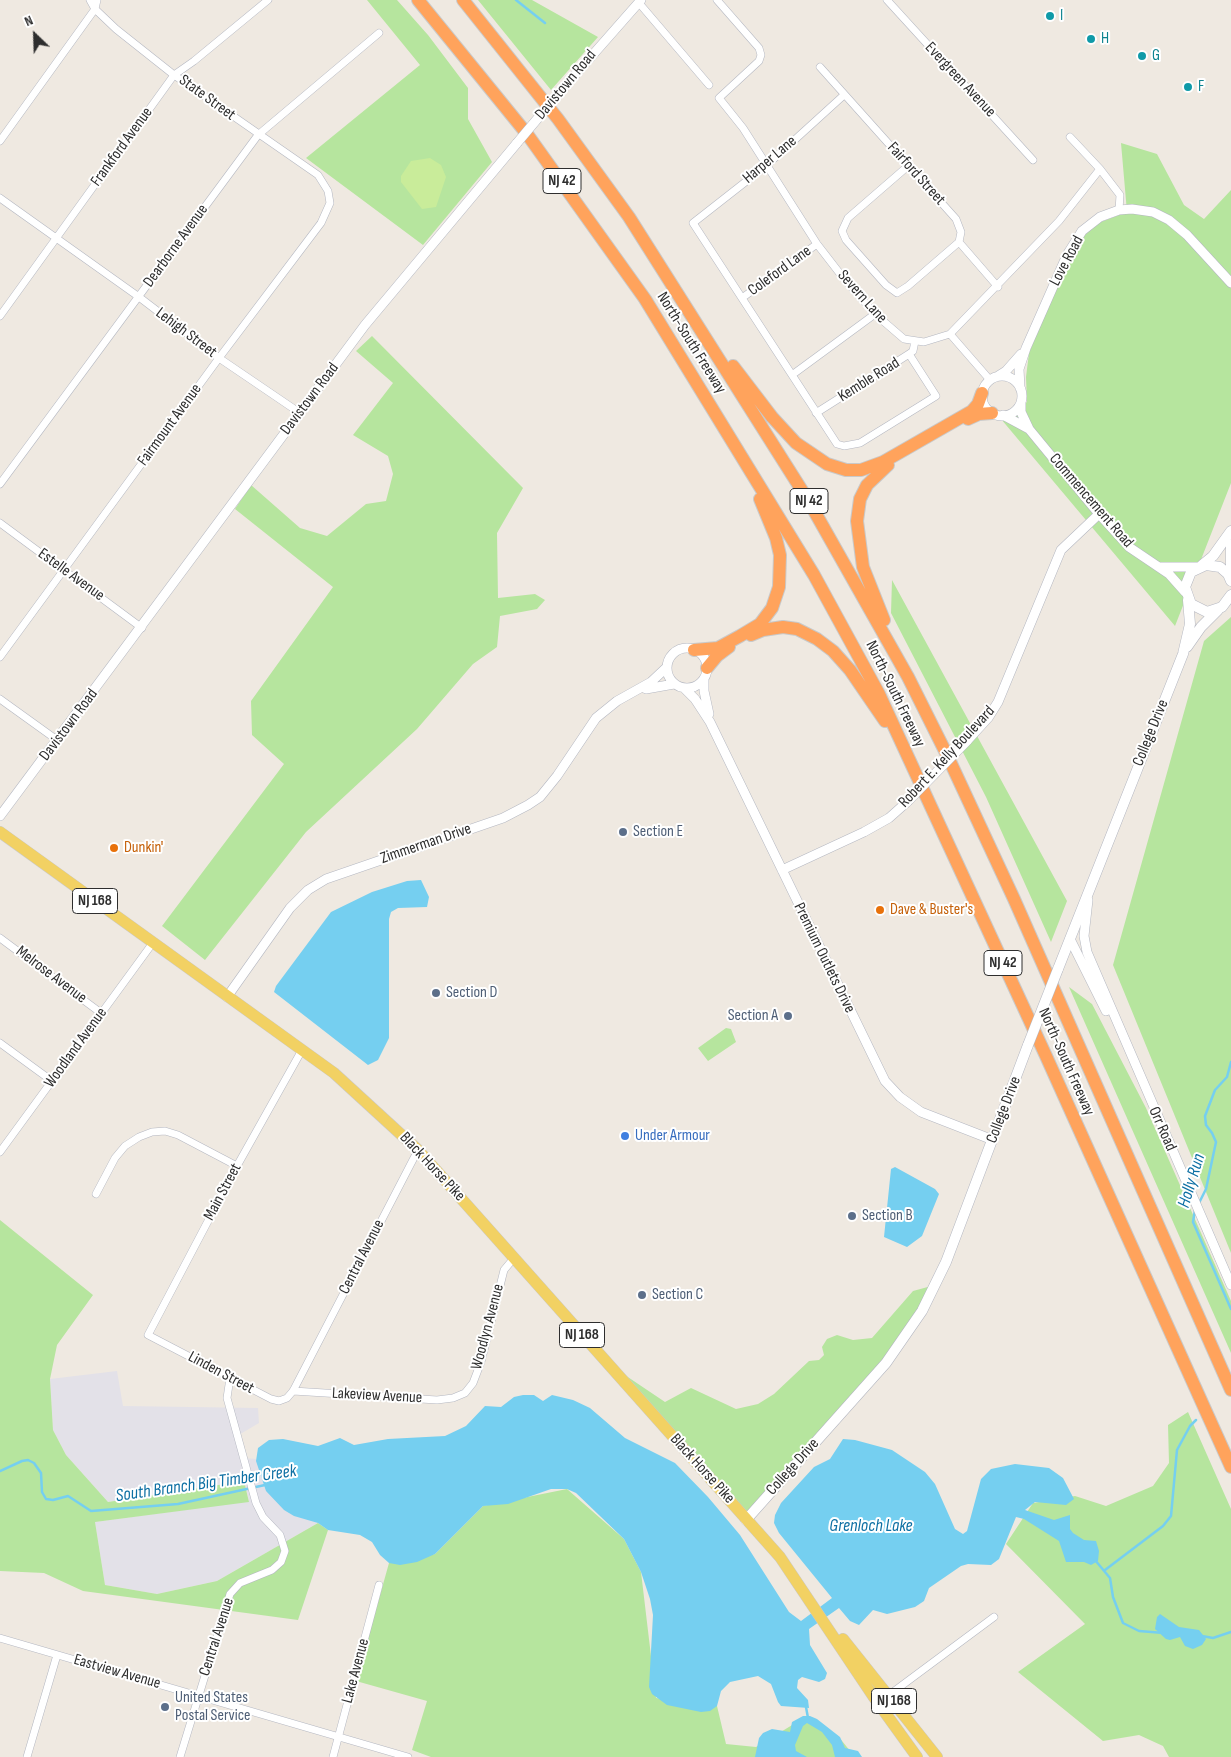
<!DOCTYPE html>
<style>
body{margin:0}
#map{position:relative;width:1231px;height:1757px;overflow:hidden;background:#efe9e1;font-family:"Sofia Sans Condensed",sans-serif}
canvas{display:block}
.north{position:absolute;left:10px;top:10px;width:50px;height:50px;-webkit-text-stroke:4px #fff;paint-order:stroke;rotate:336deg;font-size:14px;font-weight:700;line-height:20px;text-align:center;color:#2e2e2e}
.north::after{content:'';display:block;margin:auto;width:18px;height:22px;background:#2e2e2e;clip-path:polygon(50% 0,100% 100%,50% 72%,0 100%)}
</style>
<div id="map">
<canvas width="1231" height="1757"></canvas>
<div class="north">N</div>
</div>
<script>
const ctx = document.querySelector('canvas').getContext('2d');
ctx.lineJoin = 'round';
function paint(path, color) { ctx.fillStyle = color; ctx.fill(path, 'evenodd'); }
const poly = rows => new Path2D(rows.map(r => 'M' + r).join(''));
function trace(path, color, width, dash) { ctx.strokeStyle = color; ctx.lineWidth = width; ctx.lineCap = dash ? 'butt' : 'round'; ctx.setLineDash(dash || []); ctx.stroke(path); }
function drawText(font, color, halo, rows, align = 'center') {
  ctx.font = font + ' "Sofia Sans Condensed",sans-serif'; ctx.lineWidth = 4; ctx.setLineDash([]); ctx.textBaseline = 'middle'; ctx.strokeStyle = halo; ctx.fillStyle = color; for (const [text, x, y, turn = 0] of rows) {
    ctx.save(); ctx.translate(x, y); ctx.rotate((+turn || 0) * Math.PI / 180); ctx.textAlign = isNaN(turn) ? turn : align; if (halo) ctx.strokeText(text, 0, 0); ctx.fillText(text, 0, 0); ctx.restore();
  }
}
paint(poly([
 [117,1371,123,1406,258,1408,259,1423,237,1436,244,1458,256,1459,284,1510,318,1523,217,1581,157,1594,105,1585,95,1522,249,1501,244,1481,108,1502,66,1455,53,1430,50,1379]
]), '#e3e1e8');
paint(poly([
 [367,0,397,0,428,35,468,88,468,119,492,162,423,245,306,158,420,65],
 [478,0,532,0,598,37,551,90],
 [1121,143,1157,154,1184,205,1204,219,1231,190,1231,483,1175,626,1001,419,1027,402,1026,377,1029,353,1062,271,1083,236,1098,223,1127,212],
 [372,336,523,488,497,533,498,598,535,594,545,600,537,609,500,616,497,647,473,664,417,729,306,832,205,960,162,926,284,764,252,735,251,701,333,587,235,509,251,485,300,528,327,536,366,504,386,501,393,474,388,456,353,435,393,383,356,351],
 [892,580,1067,901,1051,942,986,797,891,613],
 [1231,617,1231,1253,1113,965,1204,641],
 [1069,987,1092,1004,1146,1108,1231,1301,1231,1353],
 [726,1028,731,1029,736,1042,708,1061,698,1048],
 [0,1220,93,1295,57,1345,50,1379,53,1430,66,1455,108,1502,244,1481,249,1502,95,1522,105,1585,157,1594,217,1581,318,1523,328,1530,298,1620,83,1591,44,1573,0,1571],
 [935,1285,908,1334,746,1520,607,1363,665,1402,691,1388,736,1409,758,1404,774,1394,809,1361,819,1360,824,1355,822,1347,827,1339,837,1335,853,1340,872,1338,913,1291],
 [1188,1412,1231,1509,1231,1757,1169,1757,1163,1746,1139,1735,1103,1741,1018,1672,1085,1624,1006,1544,1033,1503,1075,1496,1106,1506,1153,1486,1169,1463,1168,1425],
 [567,1489,624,1539,641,1572,656,1698,717,1706,726,1744,756,1747,807,1716,838,1736,855,1757,431,1757,412,1750,427,1701,356,1681,389,1563,435,1554,483,1506]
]), '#b6e59e');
paint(poly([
 [430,158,441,165,446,177,436,207,422,209,401,182,401,176,411,161]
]), '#c9ec9a');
paint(poly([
 [421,880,429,897,427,907,398,908,391,912,389,919,389,1038,378,1060,368,1065,274,992,276,986,331,912,372,892,407,881],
 [895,1167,935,1189,939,1194,922,1236,907,1247,884,1237,891,1169],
 [523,1395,534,1395,543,1401,552,1395,573,1400,590,1408,625,1438,675,1463,708,1497,740,1535,789,1612,801,1621,832,1598,779,1533,774,1523,775,1515,781,1503,814,1467,830,1459,843,1439,855,1440,892,1450,925,1472,935,1484,955,1529,963,1534,967,1531,981,1479,991,1469,1015,1464,1049,1468,1063,1478,1074,1499,1066,1505,1035,1502,1025,1510,1054,1520,1070,1515,1070,1529,1073,1533,1084,1540,1096,1541,1099,1551,1098,1561,1091,1565,1084,1562,1066,1562,1059,1541,1024,1519,1016,1517,999,1559,991,1565,968,1564,961,1566,929,1588,924,1601,915,1607,887,1614,873,1610,859,1625,850,1621,839,1608,809,1629,810,1645,827,1673,825,1679,819,1682,802,1677,798,1680,797,1688,808,1700,809,1708,781,1706,778,1702,771,1684,758,1676,730,1682,721,1691,717,1706,710,1711,701,1712,667,1705,652,1694,649,1687,653,1615,650,1599,641,1572,624,1539,576,1493,567,1489,551,1489,508,1504,483,1506,435,1554,417,1562,400,1565,389,1563,380,1555,372,1542,360,1535,328,1530,318,1523,294,1516,284,1510,266,1491,256,1461,258,1448,269,1440,283,1439,318,1446,340,1438,354,1445,388,1439,445,1436,466,1426,485,1406,501,1407,514,1397],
 [1160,1614,1179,1627,1199,1630,1206,1639,1202,1645,1193,1649,1185,1646,1180,1637,1170,1640,1166,1639,1155,1629,1157,1617],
 [803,1716,810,1716,817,1719,840,1737,845,1748,858,1751,862,1757,835,1757,832,1745,822,1732,807,1723,803,1726,795,1745,796,1751,807,1757,755,1757,759,1738,763,1733,772,1729,790,1732,792,1722]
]), '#75cff0');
trace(poly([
 [516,0,545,23],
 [1199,1203,1206,1189,1216,1142,1212,1133,1206,1125,1205,1116,1215,1090,1227,1077,1231,1062],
 [1195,1210,1193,1222,1231,1309],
 [0,1471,22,1461,28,1460,34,1463,41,1473,42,1492,46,1499,53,1500,68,1496,91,1511,178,1504,265,1485],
 [1095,1560,1110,1578,1113,1597,1123,1623,1139,1631,1164,1633],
 [1105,1570,1163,1526,1171,1516,1177,1450,1190,1426,1196,1420],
 [1202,1636,1213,1638,1231,1632],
 [806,1707,808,1718]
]), '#75cff0', 2.5);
const minor = poly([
 [717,0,759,48,761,55,759,61,719,98,743,128,817,244,841,275,875,314,904,339,924,342,950,334,1059,221,1100,169,1120,195,1119,210],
 [887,0,1033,160],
 [639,3,709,85],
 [820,67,956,219,961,232,959,242,998,287],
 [844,95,767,165,693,223,837,444,844,446,860,443,936,396,909,354],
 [1070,137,1100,169],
 [0,141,95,9,97,0],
 [908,166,848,218,842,231,846,240,886,285,897,293,908,286,959,242],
 [0,198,139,297,219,358,300,413],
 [742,298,817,244],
 [0,316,174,75,194,61,268,0],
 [950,334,990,380],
 [792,375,875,314],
 [816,413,909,354,913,351,915,341],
 [0,484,258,135,379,33],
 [0,523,142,628],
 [0,657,219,358,321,223,330,203,328,191,318,175,174,75,116,29,95,9,90,0],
 [0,699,57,740],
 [0,938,101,1013],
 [0,1043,52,1081],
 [302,1050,237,1166,148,1335,271,1399,279,1401,287,1398,293,1391,418,1150],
 [0,1152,152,944],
 [96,1194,115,1158,125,1146,139,1137,152,1132,165,1131,178,1135,237,1166],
 [293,1391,437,1400,453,1398,465,1393,473,1383,481,1362,504,1270,514,1258],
 [0,1638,408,1757],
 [889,1695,994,1617],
 [27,1757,57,1655],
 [180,1757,230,1594,240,1583,272,1570,281,1562,285,1551,280,1535,263,1517,256,1503,227,1398,230,1378],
 [333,1757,379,1585]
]);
const tertiary = poly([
 [560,92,641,0],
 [998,376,1006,371,1021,354],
 '982 396a20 20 0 1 1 40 0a20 20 0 1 1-40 0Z',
 [1020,388,1019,369,1026,348,1067,255,1082,231,1100,217,1119,210,1132,209,1153,212,1169,220,1187,235,1231,283],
 [1021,402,1021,412,1029,429,1099,514,1129,547,1169,574,1185,592],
 [1003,415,1029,429],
 [1161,567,1198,567],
 '667 668a20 20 0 1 1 40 0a20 20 0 1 1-40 0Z',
 [704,679,704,691,709,714],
 [684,688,695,699,710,722,885,1081,900,1097,921,1112,993,1140],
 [646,689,674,684],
 [967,741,988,718,998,702,1061,550,1099,514],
 [0,816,365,325,517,143],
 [782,870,864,832,889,818,907,802],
 [1088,900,1084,936,1087,952,1231,1285],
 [1070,939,1106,1011],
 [227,997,290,908,308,890,326,879,503,818,528,805,540,797,557,776,596,718,617,701,651,682,667,667]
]);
const secondary = poly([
 [1231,545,1231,576],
 [1202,565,1213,556,1231,531],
 [1231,581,1228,574,1220,567,1206,565,1191,572,1185,587,1191,604,1207,612,1222,607,1231,595],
 [1187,647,1201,627,1218,610],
 [1058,969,1183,654,1190,624,1188,600],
 [746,1520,886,1363,922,1311,946,1262,1028,1045]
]);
const primary = poly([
 [0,832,334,1073,418,1150,780,1557,873,1696,917,1757],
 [843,1639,937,1757]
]);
const motorway = poly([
 [418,0,527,134,645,299,814,575,879,694,1046,1056,1231,1467],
 [463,0,558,119,629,217,808,500,908,677,948,757,1014,899,1231,1390],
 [733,366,772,417,796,443,827,464,846,470,861,470,883,462,972,411,978,404,982,393],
 [968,419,979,414,992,413],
 [884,620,863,567,857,521,860,499,867,485,888,465],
 [751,635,763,630,783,627,797,629,817,639,833,651,850,670,885,721],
 [694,650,718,648,740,636,760,624,772,608,779,587,780,555,776,538,760,499],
 [707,668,717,656,729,647]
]);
trace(minor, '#b4b7c1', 8);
trace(tertiary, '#b4b7c1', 10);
trace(secondary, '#b4b7c1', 11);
trace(primary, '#c9c9c9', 12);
trace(motorway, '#c9c9c9', 14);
trace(minor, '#fff', 7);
trace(tertiary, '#fff', 9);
trace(secondary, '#fff', 10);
trace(primary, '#f2d163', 11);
trace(motorway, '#ffa35c', 12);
const tertiaryBridge = poly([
 [517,143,560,92],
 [907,802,967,741]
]);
const secondaryBridge = poly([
 [1028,1045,1058,969]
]);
trace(tertiaryBridge, '#b4b7c1', 10, []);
trace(secondaryBridge, '#b4b7c1', 11, []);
trace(tertiaryBridge, '#fff', 9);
trace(secondaryBridge, '#fff', 10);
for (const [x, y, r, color] of [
 [1050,16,5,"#0f9aa8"],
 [1091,39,5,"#0f9aa8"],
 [1142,56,5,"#0f9aa8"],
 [1188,87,5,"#0f9aa8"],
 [623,832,5,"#5c6f8a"],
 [114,848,5,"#e8710a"],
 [880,910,5,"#e8710a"],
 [436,993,5,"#5c6f8a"],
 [788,1016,5,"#5c6f8a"],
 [625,1136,5,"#3f7fe0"],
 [852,1216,5,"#5c6f8a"],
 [642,1295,5,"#5c6f8a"],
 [165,1707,5,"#5c6f8a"]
]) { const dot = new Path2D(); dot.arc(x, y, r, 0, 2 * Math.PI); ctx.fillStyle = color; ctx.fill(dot); trace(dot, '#fff', 2); }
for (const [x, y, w] of [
 [562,181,38],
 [809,501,38],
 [95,901,45],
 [1003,963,38],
 [582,1335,45],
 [894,1701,45]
]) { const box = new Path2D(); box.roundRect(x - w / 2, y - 12.5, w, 25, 4); ctx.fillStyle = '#fff'; ctx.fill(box); trace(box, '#2e2e2e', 1); }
drawText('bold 15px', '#2e2e2e', null, [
 ["NJ 42",562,181],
 ["NJ 42",809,501],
 ["NJ 168",95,901],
 ["NJ 42",1003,963],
 ["NJ 168",582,1335],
 ["NJ 168",894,1701]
]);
drawText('16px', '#0d838f', '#fff', [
 ["I",1060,16],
 ["H",1101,39],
 ["G",1152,56],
 ["F",1198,87]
], 'left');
drawText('16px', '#2e2e2e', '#fff', [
 ["Evergreen Avenue",960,80,47],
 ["Davistown Road",566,85,-50],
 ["State Street",207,98,36],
 ["Frankford Avenue",122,147,-54],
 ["Harper Lane",770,160,-40],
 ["Fairford Street",916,174,48],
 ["Dearborne Avenue",176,246,-54],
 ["Love Road",1067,261,-62],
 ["Coleford Lane",780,271,-36],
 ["Severn Lane",862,297,48],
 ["Lehigh Street",186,333,37],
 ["North-South Freeway",691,343,58],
 ["Kemble Road",869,380,-32],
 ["Davistown Road",310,399,-53],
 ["Fairmount Avenue",170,425,-54],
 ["Commencement Road",1091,501,49],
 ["Estelle Avenue",71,575,36],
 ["North-South Freeway",895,694,64],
 ["Davistown Road",69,725,-53],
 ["College Drive",1151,733,-68],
 ["Robert E. Kelly Boulevard",947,757,-47],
 ["Zimmerman Drive",426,844,-19],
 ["Premium Outlets Drive",824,958,64],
 ["Melrose Avenue",51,975,37],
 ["Woodland Avenue",76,1048,-54],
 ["North-South Freeway",1066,1062,66],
 ["College Drive",1004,1110,-69],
 ["Orr Road",1162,1129,66],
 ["Black Horse Pike",432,1167,47],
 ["Main Street",223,1192,-62],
 ["Central Avenue",362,1257,-63],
 ["Woodlyn Avenue",488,1327,-75],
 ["Linden Street",221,1373,28],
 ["Lakeview Avenue",377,1396,3],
 ["College Drive",793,1467,-48],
 ["Black Horse Pike",702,1469,48],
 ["Central Avenue",217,1637,-72],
 ["Lake Avenue",356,1671,-75],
 ["Eastview Avenue",117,1672,16]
]);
drawText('16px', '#4e5e75', '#fff', [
 ["Section E",633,832],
 ["Section D",446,993],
 ["Section A",778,1016,"right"],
 ["Section B",862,1216],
 ["Section C",652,1295],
 ["United States",175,1698],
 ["Postal Service",175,1716]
], 'left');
drawText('16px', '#c56008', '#fff', [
 ["Dunkin'",124,848],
 ["Dave & Buster's",890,910]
], 'left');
drawText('16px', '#366cbe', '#fff', [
 ["Under Armour",635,1136]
], 'left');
drawText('italic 18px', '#0d6fa3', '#fff', [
 ["Holly Run",1192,1181,-73],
 ["South Branch Big Timber Creek",206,1484,-8],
 ["Grenloch Lake",871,1526]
]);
</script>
